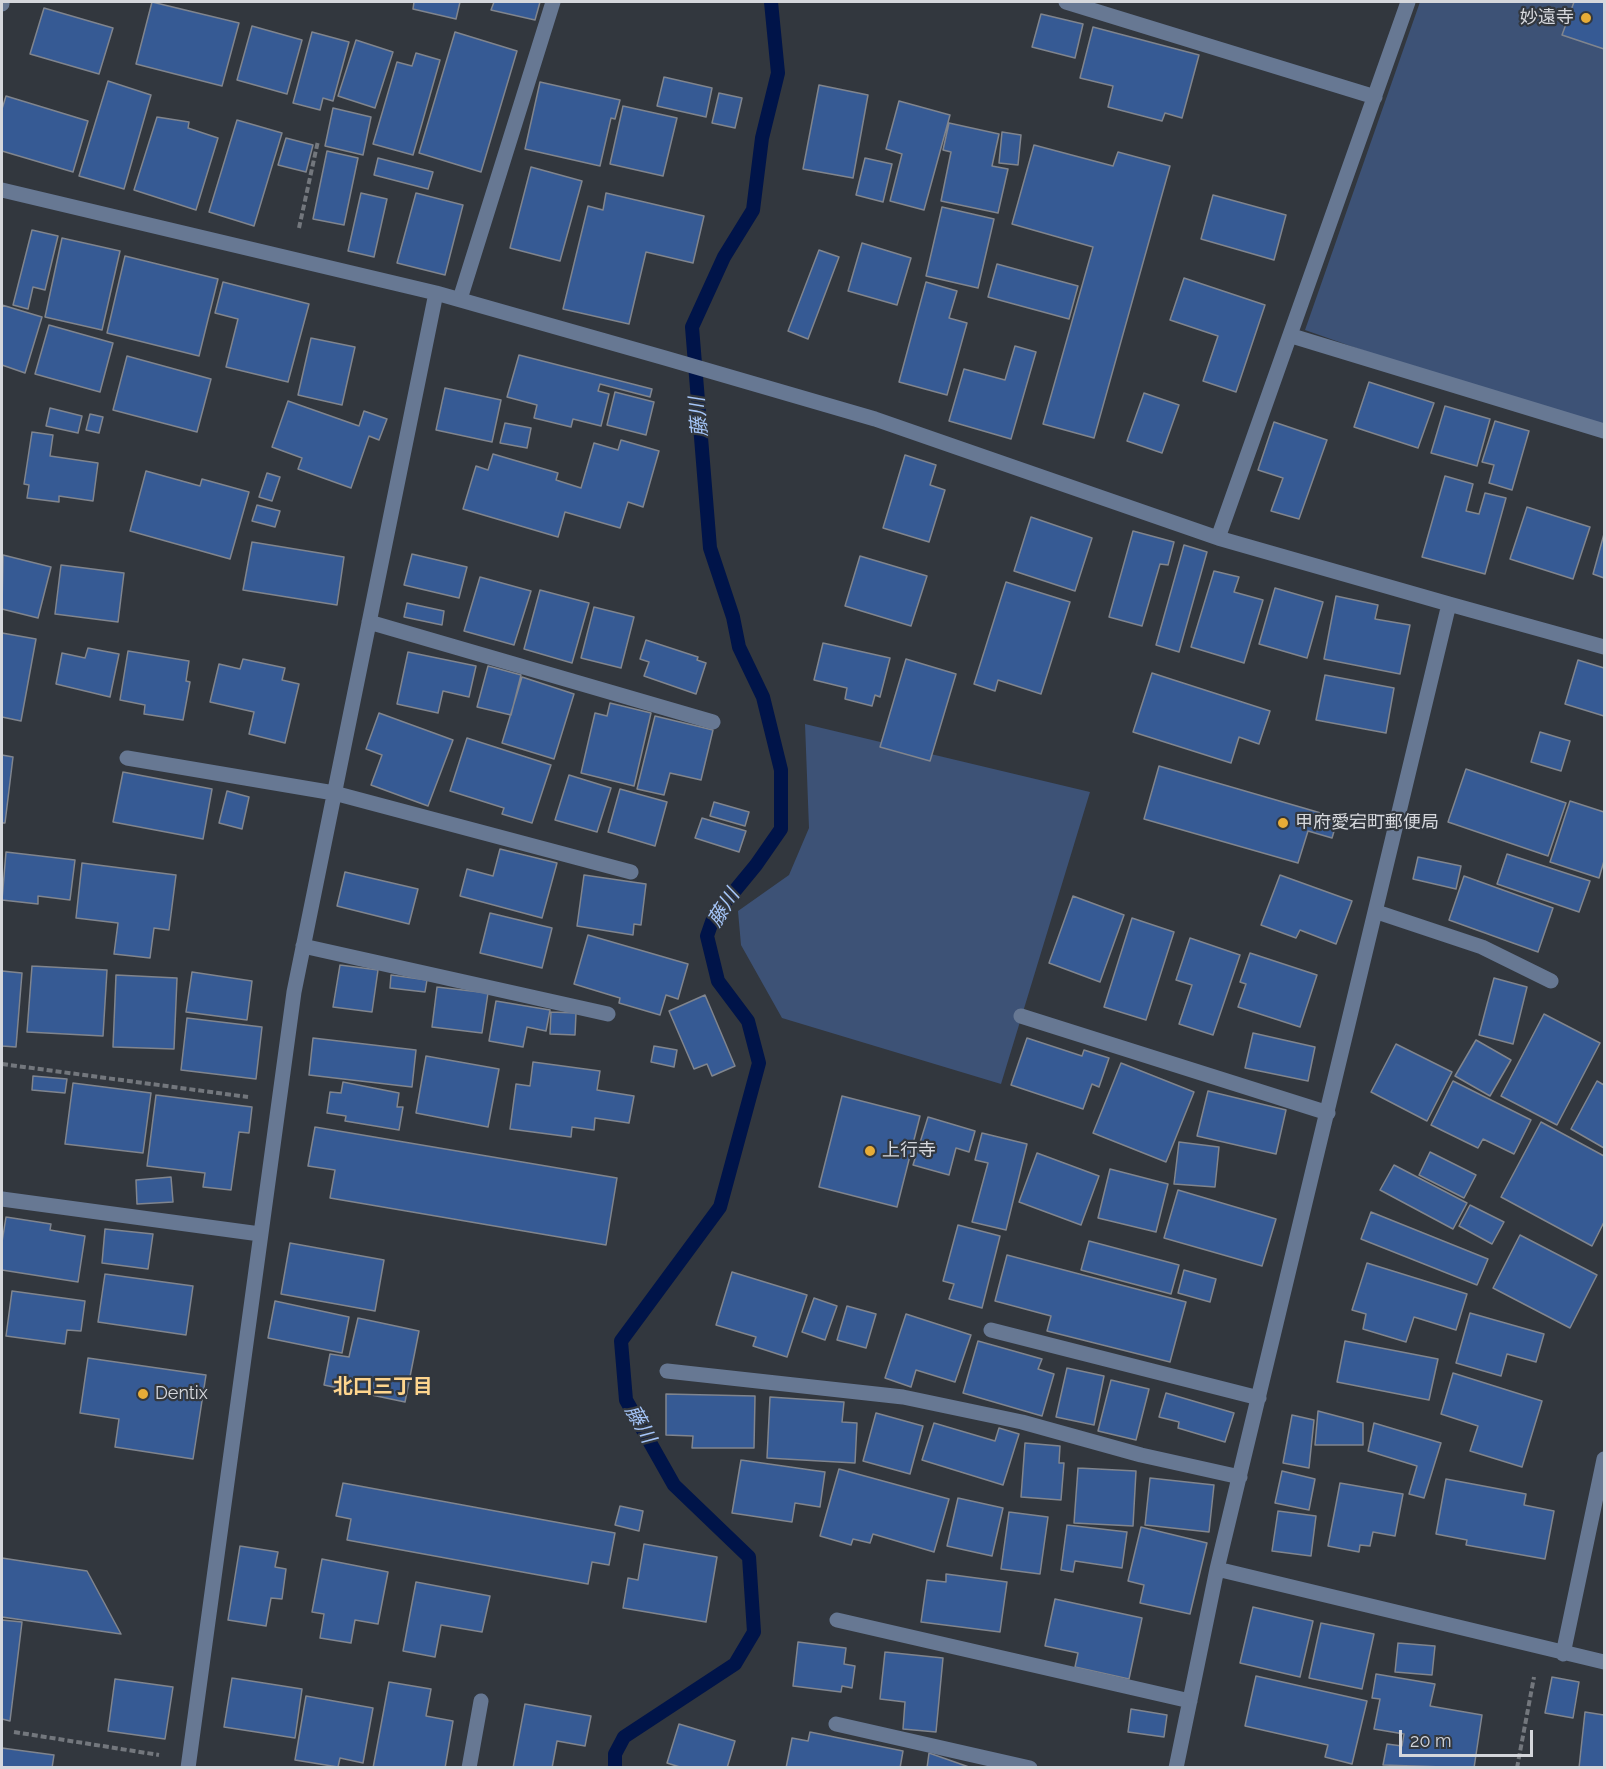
<!DOCTYPE html>
<meta charset="utf-8">
<style>
body{margin:0}
#map{position:relative;width:1606px;height:1769px;overflow:hidden;background:#32373e;font-family:Raleway,sans-serif}
canvas{display:block}
.frame{position:absolute;inset:0;border:3px solid #d5d7dc;pointer-events:none}
.scale{position:absolute;left:1399px;top:1730px;width:134px;height:27px;box-sizing:border-box;border:3px solid #d5d7dc;border-top:0;padding-left:8px;font-size:18px;line-height:21px;white-space:nowrap;color:#d5d7dc;-webkit-text-stroke:4px #32373e;paint-order:stroke}
</style>
<div id="map">
<canvas width="1606" height="1769"></canvas>
<div class="frame"></div>
<div class="scale">20 m</div>
</div>
<script>
const ctx = document.querySelector('canvas').getContext('2d');
ctx.lineJoin = 'round';
function paint(path, color) { ctx.fillStyle = color; ctx.fill(path, 'evenodd'); }
const poly = rows => new Path2D(rows.map(r => 'M' + r).join(''));
function trace(path, color, width, dash) { ctx.strokeStyle = color; ctx.lineWidth = width; ctx.lineCap = dash ? 'butt' : 'round'; ctx.setLineDash(dash || []); ctx.stroke(path); }
function drawText(font, color, halo, rows, align = 'center') {
  ctx.font = font + ' Raleway,"Noto Sans JP",sans-serif'; ctx.lineWidth = 4.5; ctx.setLineDash([]); ctx.textBaseline = 'middle'; ctx.strokeStyle = halo; ctx.fillStyle = color; for (const [text, x, y, turn = 0] of rows) {
    ctx.save(); ctx.translate(x, y); ctx.rotate((+turn || 0) * Math.PI / 180); ctx.textAlign = isNaN(turn) ? turn : align; if (halo) ctx.strokeText(text, 0, 0); ctx.fillText(text, 0, 0); ctx.restore();
  }
}
paint(poly([
 [1420,2,1604,2,1604,431,1501,399,1305,330],
 [805,724,1090,792,1001,1084,782,1018,741,945,738,911,789,875,809,828]
]), '#3d5276');
trace(poly([
 [615,1768,615,1754,624,1737,735,1664,754,1632,749,1557,674,1485,626,1400,621,1341,720,1207,759,1063,748,1021,718,981,707,936,714,916,756,865,781,829,781,770,763,697,739,647,733,617,710,548,692,327,724,257,753,210,762,138,778,73,771,2]
]), '#001449', 14);
const building = poly([
 [152,2,239,23,222,86,136,64,152,2],
 [414,2,460,2,456,19,413,9,414,2],
 [494,2,540,2,535,20,491,10,494,2],
 [1574,2,1604,2,1604,49,1562,35,1574,2],
 [44,8,113,28,99,74,30,54,44,8],
 [1041,14,1083,24,1075,58,1032,47,1041,14],
 [252,26,302,40,287,94,237,80,252,26],
 [1093,27,1199,55,1182,118,1165,113,1162,121,1108,107,1113,86,1080,78,1093,27],
 [312,32,349,42,333,101,323,98,320,110,293,103,312,32],
 [455,32,517,51,481,172,419,153,455,32],
 [356,40,393,52,375,108,338,96,356,40],
 [416,53,440,60,413,155,373,144,397,62,412,66,416,53],
 [664,77,712,88,706,117,657,106,664,77],
 [108,81,151,95,124,189,79,176,108,81],
 [540,82,620,100,615,119,611,118,600,166,525,149,540,82],
 [819,85,868,95,853,178,803,169,819,85],
 [719,93,742,98,735,128,712,123,719,93],
 [6,96,88,121,73,172,2,151,2,109,6,96],
 [899,101,950,115,924,210,890,201,902,154,886,149,899,101],
 [623,106,677,118,663,176,610,164,623,106],
 [333,108,371,117,363,155,325,146,333,108],
 [157,117,189,122,188,128,218,138,196,210,134,190,157,117],
 [237,120,282,133,254,226,209,212,237,120],
 [949,123,999,134,992,166,1008,169,998,213,941,201,951,152,943,150,949,123],
 [1002,132,1021,135,1018,165,999,163,1002,132],
 [286,138,313,145,306,172,278,165,286,138],
 [1034,145,1113,166,1118,152,1170,166,1094,438,1043,424,1093,247,1012,224,1034,145],
 [327,151,358,158,344,225,313,219,327,151],
 [378,158,433,172,428,189,374,175,378,158],
 [865,158,892,164,883,202,856,195,865,158],
 [531,167,582,181,560,261,510,248,531,167],
 [361,193,387,199,374,257,348,251,361,193],
 [416,193,463,205,445,275,397,263,416,193],
 [606,193,704,216,693,263,646,252,629,324,563,309,588,206,603,210,606,193],
 [1213,195,1286,215,1274,260,1201,239,1213,195],
 [942,207,994,219,978,288,926,276,942,207],
 [32,230,58,236,45,290,33,287,28,309,13,305,32,230],
 [62,238,120,251,102,330,45,317,62,238],
 [862,243,911,258,897,305,848,291,862,243],
 [819,250,839,257,808,339,788,331,819,250],
 [125,256,218,279,199,356,107,333,125,256],
 [997,264,1078,286,1069,319,988,297,997,264],
 [1184,278,1265,305,1236,392,1203,381,1218,336,1170,320,1184,278],
 [223,282,309,304,288,382,226,367,238,319,215,313,223,282],
 [926,282,957,291,949,318,967,323,947,395,899,382,926,282],
 [2,305,42,317,25,373,2,365,2,305],
 [49,325,113,343,100,392,35,374,49,325],
 [311,338,355,347,342,405,298,395,311,338],
 [1015,346,1036,352,1011,439,949,421,964,369,1005,380,1015,346],
 [519,355,652,389,650,397,600,384,598,391,609,394,601,426,573,419,571,427,534,418,537,405,507,397,519,355],
 [127,356,211,379,197,432,113,410,127,356],
 [1369,382,1434,403,1418,448,1354,427,1369,382],
 [445,388,501,400,492,442,436,430,445,388],
 [615,392,654,402,646,435,607,425,615,392],
 [1144,393,1179,405,1162,453,1127,441,1144,393],
 [288,401,359,426,364,411,387,419,379,440,369,436,351,488,298,469,302,458,272,447,288,401],
 [1445,406,1490,419,1477,466,1431,453,1445,406],
 [50,408,82,416,78,433,46,426,50,408],
 [90,414,103,417,99,433,86,430,90,414],
 [1495,421,1529,431,1512,490,1489,483,1494,465,1482,462,1495,421],
 [1274,422,1327,440,1299,519,1271,511,1283,478,1258,470,1274,422],
 [505,423,531,428,527,448,500,443,505,423],
 [32,432,53,435,50,456,98,463,93,501,59,496,59,502,27,498,29,485,24,484,32,432],
 [621,440,659,451,643,507,628,502,620,528,565,512,558,537,463,509,476,466,488,470,493,454,558,473,556,480,581,488,594,443,618,450,621,440],
 [905,455,936,465,930,485,945,490,929,542,883,528,905,455],
 [146,471,200,486,202,479,249,492,230,559,130,531,146,471],
 [267,473,280,477,272,501,259,497,267,473],
 [1445,476,1473,484,1466,511,1479,514,1485,493,1506,498,1485,574,1422,557,1445,476],
 [257,505,280,511,275,527,252,521,257,505],
 [1527,507,1590,527,1573,579,1510,559,1527,507],
 [1031,517,1092,538,1075,591,1014,571,1031,517],
 [1133,531,1174,542,1168,565,1160,564,1142,626,1109,617,1133,531],
 [1604,534,1604,578,1593,574,1604,534],
 [252,542,344,557,337,605,243,590,252,542],
 [1184,545,1207,552,1179,652,1156,645,1184,545],
 [412,554,467,567,459,598,404,585,412,554],
 [3,555,51,567,38,618,2,609,3,555],
 [860,556,927,576,911,626,845,606,860,556],
 [61,565,124,573,118,622,55,614,61,565],
 [1214,571,1239,577,1234,592,1263,600,1244,663,1191,647,1214,571],
 [480,577,531,591,514,645,464,631,480,577],
 [1006,582,1070,602,1041,694,998,680,995,691,974,684,1006,582],
 [1275,588,1323,602,1307,658,1259,644,1275,588],
 [540,590,589,603,572,663,524,649,540,590],
 [1336,596,1378,605,1375,619,1410,625,1400,674,1324,659,1336,596],
 [407,603,444,611,442,625,404,617,407,603],
 [594,607,634,617,621,668,581,658,594,607],
 [2,633,36,639,21,721,2,717,2,633],
 [646,640,698,657,697,660,706,663,696,694,644,676,649,662,640,659,646,640],
 [823,643,890,658,880,697,875,695,872,706,845,699,847,688,814,680,823,643],
 [88,648,119,654,110,697,56,684,62,653,85,658,88,648],
 [128,651,189,661,186,681,190,682,183,720,144,714,145,705,120,700,128,651],
 [408,652,476,666,469,697,443,691,438,713,397,704,408,652],
 [243,659,285,668,282,680,299,684,285,743,249,734,254,712,210,702,219,664,240,669,243,659],
 [906,659,956,674,930,761,880,747,906,659],
 [1578,660,1604,668,1604,716,1565,704,1578,660],
 [488,666,521,675,511,715,477,707,488,666],
 [1152,673,1270,711,1259,744,1239,737,1231,763,1133,732,1152,673],
 [1325,675,1394,688,1386,733,1316,720,1325,675],
 [522,677,574,694,554,759,502,743,522,677],
 [610,703,651,713,634,786,581,773,595,713,607,716,610,703],
 [379,713,453,740,428,806,371,785,382,755,366,749,379,713],
 [655,716,713,730,701,780,670,773,664,795,637,789,655,716],
 [1540,732,1570,741,1561,771,1531,762,1540,732],
 [467,738,551,765,532,823,502,814,504,808,450,791,467,738],
 [2,755,13,757,5,823,2,823,2,755],
 [1159,766,1338,818,1332,838,1308,831,1298,863,1144,819,1159,766],
 [1466,769,1566,803,1548,856,1448,822,1466,769],
 [123,772,212,789,203,839,113,822,123,772],
 [569,775,611,788,597,832,555,820,569,775],
 [620,789,667,802,655,846,608,832,620,789],
 [227,791,249,797,242,829,219,823,227,791],
 [1570,801,1604,812,1604,861,1599,878,1550,862,1570,801],
 [714,802,749,812,745,826,710,816,714,802],
 [702,818,746,831,739,852,695,838,702,818],
 [500,849,557,863,542,918,460,896,467,869,493,876,500,849],
 [6,852,75,860,70,900,38,896,38,904,2,900,6,852],
 [1507,854,1590,881,1579,912,1497,884,1507,854],
 [1418,857,1461,866,1456,889,1413,879,1418,857],
 [82,863,176,875,169,930,154,928,150,958,114,954,118,923,76,918,82,863],
 [345,872,418,889,409,924,337,906,345,872],
 [584,875,646,884,641,925,634,924,633,935,577,926,584,875],
 [1280,875,1352,901,1336,944,1300,930,1296,938,1261,925,1280,875],
 [1464,876,1553,908,1538,952,1449,920,1464,876],
 [1073,896,1124,915,1100,982,1049,963,1073,896],
 [490,913,552,928,542,968,480,953,490,913],
 [1132,918,1174,932,1146,1020,1104,1007,1132,918],
 [588,935,688,964,678,999,666,995,660,1015,619,1003,620,998,574,984,588,935],
 [1190,938,1240,955,1213,1035,1179,1024,1192,985,1176,980,1190,938],
 [1250,953,1317,975,1300,1027,1238,1007,1246,984,1240,982,1250,953],
 [340,965,378,970,372,1012,333,1007,340,965],
 [32,966,107,970,103,1036,27,1032,32,966],
 [2,971,22,973,16,1047,2,1046,2,971],
 [192,972,252,981,247,1020,186,1012,192,972],
 [116,975,177,978,174,1049,113,1047,116,975],
 [391,975,427,980,425,992,390,988,391,975],
 [1494,978,1527,987,1513,1044,1479,1035,1494,978],
 [437,987,488,993,482,1033,432,1027,437,987],
 [705,995,735,1066,712,1076,707,1064,694,1069,669,1011,705,995],
 [496,1001,550,1010,546,1031,527,1027,523,1047,489,1041,496,1001],
 [551,1012,576,1013,575,1035,550,1034,551,1012],
 [1544,1014,1600,1043,1557,1125,1501,1096,1544,1014],
 [187,1018,262,1027,256,1079,181,1070,187,1018],
 [1253,1033,1315,1047,1308,1081,1245,1068,1253,1033],
 [313,1038,416,1050,412,1087,309,1075,313,1038],
 [1027,1038,1082,1056,1084,1050,1109,1058,1099,1087,1092,1084,1083,1109,1011,1085,1027,1038],
 [1476,1040,1511,1060,1490,1096,1455,1076,1476,1040],
 [1396,1044,1452,1072,1427,1121,1371,1092,1396,1044],
 [654,1046,677,1050,674,1067,651,1062,654,1046],
 [426,1056,499,1069,488,1127,416,1113,426,1056],
 [533,1062,600,1071,597,1090,634,1096,629,1123,595,1118,594,1130,572,1127,571,1137,510,1129,516,1084,530,1086,533,1062],
 [1121,1063,1194,1092,1166,1162,1093,1133,1121,1063],
 [33,1076,67,1079,65,1093,32,1090,33,1076],
 [1453,1081,1531,1120,1514,1154,1483,1139,1478,1148,1431,1125,1453,1081],
 [1597,1081,1604,1085,1604,1148,1571,1129,1597,1081],
 [343,1082,399,1093,397,1107,403,1107,399,1130,345,1121,346,1116,327,1113,330,1092,341,1093,343,1082],
 [73,1083,151,1093,143,1153,65,1144,73,1083],
 [1208,1091,1286,1110,1276,1154,1197,1136,1208,1091],
 [156,1095,252,1107,249,1133,239,1132,231,1190,203,1187,205,1173,147,1166,156,1095],
 [842,1096,920,1116,897,1207,819,1187,842,1096],
 [928,1117,975,1131,969,1152,956,1148,949,1175,913,1165,928,1117],
 [1541,1122,1604,1156,1604,1222,1592,1246,1501,1197,1541,1122],
 [315,1127,617,1178,606,1245,330,1198,335,1170,308,1166,315,1127],
 [982,1133,1027,1144,1006,1230,972,1222,988,1163,975,1160,982,1133],
 [1179,1142,1219,1147,1215,1187,1174,1184,1179,1142],
 [1430,1152,1476,1175,1464,1198,1419,1175,1430,1152],
 [1037,1153,1099,1176,1081,1225,1019,1202,1037,1153],
 [1394,1165,1467,1203,1453,1229,1380,1190,1394,1165],
 [1110,1169,1168,1184,1156,1232,1098,1218,1110,1169],
 [171,1177,173,1202,137,1204,136,1180,171,1177],
 [1178,1190,1276,1219,1262,1266,1164,1238,1178,1190],
 [1470,1205,1504,1222,1492,1244,1459,1226,1470,1205],
 [1371,1212,1488,1259,1477,1285,1361,1239,1371,1212],
 [6,1217,51,1224,50,1230,85,1236,78,1282,2,1270,2,1242,6,1217],
 [958,1225,1000,1236,982,1308,949,1299,954,1284,943,1281,958,1225],
 [105,1229,153,1234,148,1269,102,1263,105,1229],
 [1520,1235,1597,1275,1570,1328,1493,1288,1520,1235],
 [1089,1241,1179,1265,1171,1294,1081,1270,1089,1241],
 [290,1243,384,1260,375,1311,281,1294,290,1243],
 [1007,1255,1186,1302,1170,1362,1047,1331,1051,1316,995,1301,1007,1255],
 [1367,1263,1467,1294,1456,1330,1414,1317,1406,1342,1363,1329,1366,1314,1352,1310,1367,1263],
 [1184,1270,1216,1279,1210,1302,1178,1293,1184,1270],
 [732,1272,807,1295,787,1357,753,1346,756,1337,716,1325,732,1272],
 [105,1274,193,1286,186,1335,98,1322,105,1274],
 [12,1291,85,1301,81,1331,67,1330,65,1344,6,1336,12,1291],
 [814,1298,837,1306,825,1340,802,1332,814,1298],
 [275,1301,349,1317,342,1353,268,1338,275,1301],
 [847,1306,876,1314,866,1348,837,1340,847,1306],
 [1470,1313,1544,1334,1536,1362,1507,1354,1501,1376,1456,1363,1470,1313],
 [906,1314,971,1335,955,1382,916,1370,911,1387,885,1378,906,1314],
 [358,1318,419,1331,405,1402,324,1385,330,1354,349,1357,358,1318],
 [978,1341,1042,1359,1038,1369,1054,1374,1042,1416,963,1393,978,1341],
 [1345,1341,1438,1359,1429,1400,1337,1382,1345,1341],
 [88,1358,206,1375,193,1459,115,1447,119,1419,80,1413,88,1358],
 [1067,1368,1104,1376,1094,1425,1056,1417,1067,1368],
 [1453,1373,1542,1401,1522,1467,1470,1451,1478,1426,1441,1414,1453,1373],
 [1111,1380,1149,1389,1136,1440,1098,1431,1111,1380],
 [1166,1393,1234,1413,1225,1442,1178,1428,1179,1422,1159,1417,1166,1393],
 [666,1394,755,1396,754,1448,692,1448,693,1436,666,1435,666,1394],
 [770,1397,844,1402,842,1422,857,1423,855,1463,767,1458,770,1397],
 [1318,1411,1363,1423,1363,1445,1315,1445,1318,1411],
 [876,1413,923,1426,910,1474,863,1461,876,1413],
 [1292,1415,1314,1420,1309,1468,1283,1463,1292,1415],
 [934,1423,995,1441,999,1428,1019,1434,1003,1485,922,1460,934,1423],
 [1374,1423,1441,1443,1424,1498,1409,1494,1417,1466,1368,1451,1374,1423],
 [1025,1443,1060,1446,1059,1463,1064,1463,1061,1500,1021,1497,1025,1443],
 [741,1460,825,1472,820,1507,795,1503,792,1522,732,1513,741,1460],
 [1078,1468,1136,1471,1133,1526,1074,1523,1078,1468],
 [839,1469,949,1499,934,1552,873,1534,870,1543,853,1539,851,1545,820,1536,839,1469],
 [1282,1471,1315,1479,1309,1510,1275,1503,1282,1471],
 [1150,1478,1214,1485,1209,1532,1145,1525,1150,1478],
 [1446,1479,1526,1494,1524,1505,1554,1511,1545,1559,1466,1545,1467,1540,1436,1534,1446,1479],
 [343,1483,615,1533,609,1565,592,1562,588,1584,347,1540,351,1519,336,1516,343,1483],
 [1340,1483,1403,1494,1395,1536,1373,1532,1370,1546,1360,1545,1359,1552,1328,1546,1340,1483],
 [958,1498,1003,1508,992,1556,947,1546,958,1498],
 [620,1506,643,1511,639,1531,615,1525,620,1506],
 [1278,1511,1316,1516,1311,1556,1272,1551,1278,1511],
 [1009,1512,1048,1517,1040,1574,1001,1569,1009,1512],
 [1067,1525,1127,1532,1122,1568,1075,1561,1073,1572,1061,1570,1067,1525],
 [1141,1527,1207,1543,1190,1614,1140,1603,1144,1585,1128,1581,1141,1527],
 [644,1544,717,1557,706,1622,623,1608,628,1578,638,1580,644,1544],
 [240,1546,278,1552,275,1567,286,1569,282,1599,271,1598,266,1626,228,1620,240,1546],
 [2,1558,87,1571,121,1634,2,1617,2,1558],
 [322,1559,388,1572,378,1624,355,1620,351,1643,320,1638,324,1614,312,1612,322,1559],
 [946,1574,1007,1582,1000,1632,921,1622,927,1580,946,1582,946,1574],
 [416,1582,490,1596,482,1632,441,1625,435,1657,403,1651,416,1582],
 [1055,1599,1142,1618,1129,1679,1075,1667,1078,1653,1045,1646,1055,1599],
 [1253,1607,1313,1621,1300,1677,1240,1663,1253,1607],
 [2,1620,22,1622,10,1721,2,1719,2,1620],
 [1321,1623,1374,1634,1362,1689,1309,1678,1321,1623],
 [798,1642,846,1648,844,1664,855,1666,852,1688,842,1686,841,1692,793,1686,798,1642],
 [1398,1643,1435,1646,1432,1675,1395,1672,1398,1643],
 [885,1652,943,1658,936,1732,903,1729,905,1702,880,1699,885,1652],
 [1376,1674,1435,1684,1430,1706,1482,1715,1474,1768,1383,1765,1387,1744,1402,1746,1404,1734,1374,1729,1380,1699,1372,1698,1376,1674],
 [1256,1676,1367,1701,1352,1764,1325,1757,1328,1745,1245,1726,1256,1676],
 [1552,1677,1579,1682,1573,1718,1545,1713,1552,1677],
 [232,1678,302,1689,295,1738,224,1727,232,1678],
 [115,1679,173,1687,165,1739,108,1731,115,1679],
 [389,1682,431,1689,426,1716,453,1721,445,1768,373,1768,389,1682],
 [306,1696,373,1708,363,1763,340,1758,338,1767,295,1760,306,1696],
 [525,1704,591,1716,585,1746,557,1741,552,1768,513,1768,525,1704],
 [1131,1709,1167,1715,1164,1737,1128,1732,1131,1709],
 [1585,1712,1604,1715,1604,1768,1579,1768,1585,1712],
 [679,1724,735,1741,727,1768,683,1768,667,1763,679,1724],
 [810,1732,903,1751,900,1768,786,1768,792,1738,808,1741,810,1732],
 [2,1748,54,1755,52,1768,2,1768,2,1748],
 [929,1753,969,1767,969,1768,927,1768,929,1753]
]);
paint(building, '#365a94');
trace(building, '#80858e', 1.5);
trace(poly([
 [299,228,318,141],
 [2,1064,248,1097],
 [14,1732,159,1755],
 [1517,1768,1534,1677]
]), '#73777d', 4, [6, 3]);
trace(poly([
 [1066,2,1375,97],
 [2,4,2,2],
 [2,190,436,293,665,358,875,419,1218,538,1449,604,1217,1569,1176,1768],
 [460,299,553,2],
 [1292,336,1604,431],
 [1218,538,1408,2],
 [1449,604,1604,647],
 [369,622,713,722],
 [127,758,334,793,631,872],
 [1377,912,1482,947,1551,981],
 [303,946,608,1014],
 [1021,1016,1328,1113],
 [2,1199,260,1234],
 [991,1330,1259,1398],
 [667,1371,903,1397,1022,1422,1141,1455,1240,1477],
 [1217,1569,1604,1662],
 [837,1620,1190,1701],
 [1563,1654,1604,1459],
 [836,1724,1030,1768],
 [188,1768,294,992,436,293],
 [469,1768,481,1701]
]), '#677893', 15);
for (const [x, y, r, color] of [
 [1586,18,6,"#e7ac37"],
 [1283,823,6,"#e7ac37"],
 [870,1151,6,"#e7ac37"],
 [143,1394,6,"#e7ac37"]
]) { const dot = new Path2D(); dot.arc(x, y, r, 0, 2 * Math.PI); ctx.fillStyle = color; ctx.fill(dot); trace(dot, '#32373e', 2); }
drawText('18px', '#d5d7dc', '#32373e', [
 ["妙遠寺",1574,18,"right"],
 ["甲府愛宕町郵便局",1295,823],
 ["上行寺",882,1151],
 ["Dentix",155,1394]
], 'left');
drawText('italic 20px', '#a5c5f8', '#32373e', [
 ["藤川",699,417,-95],
 ["藤川",724,908,-58],
 ["藤川",640,1424,61]
]);
drawText('bold 20px', '#fed58e', '#32373e', [
 ["北口三丁目",383,1387]
]);
</script>
